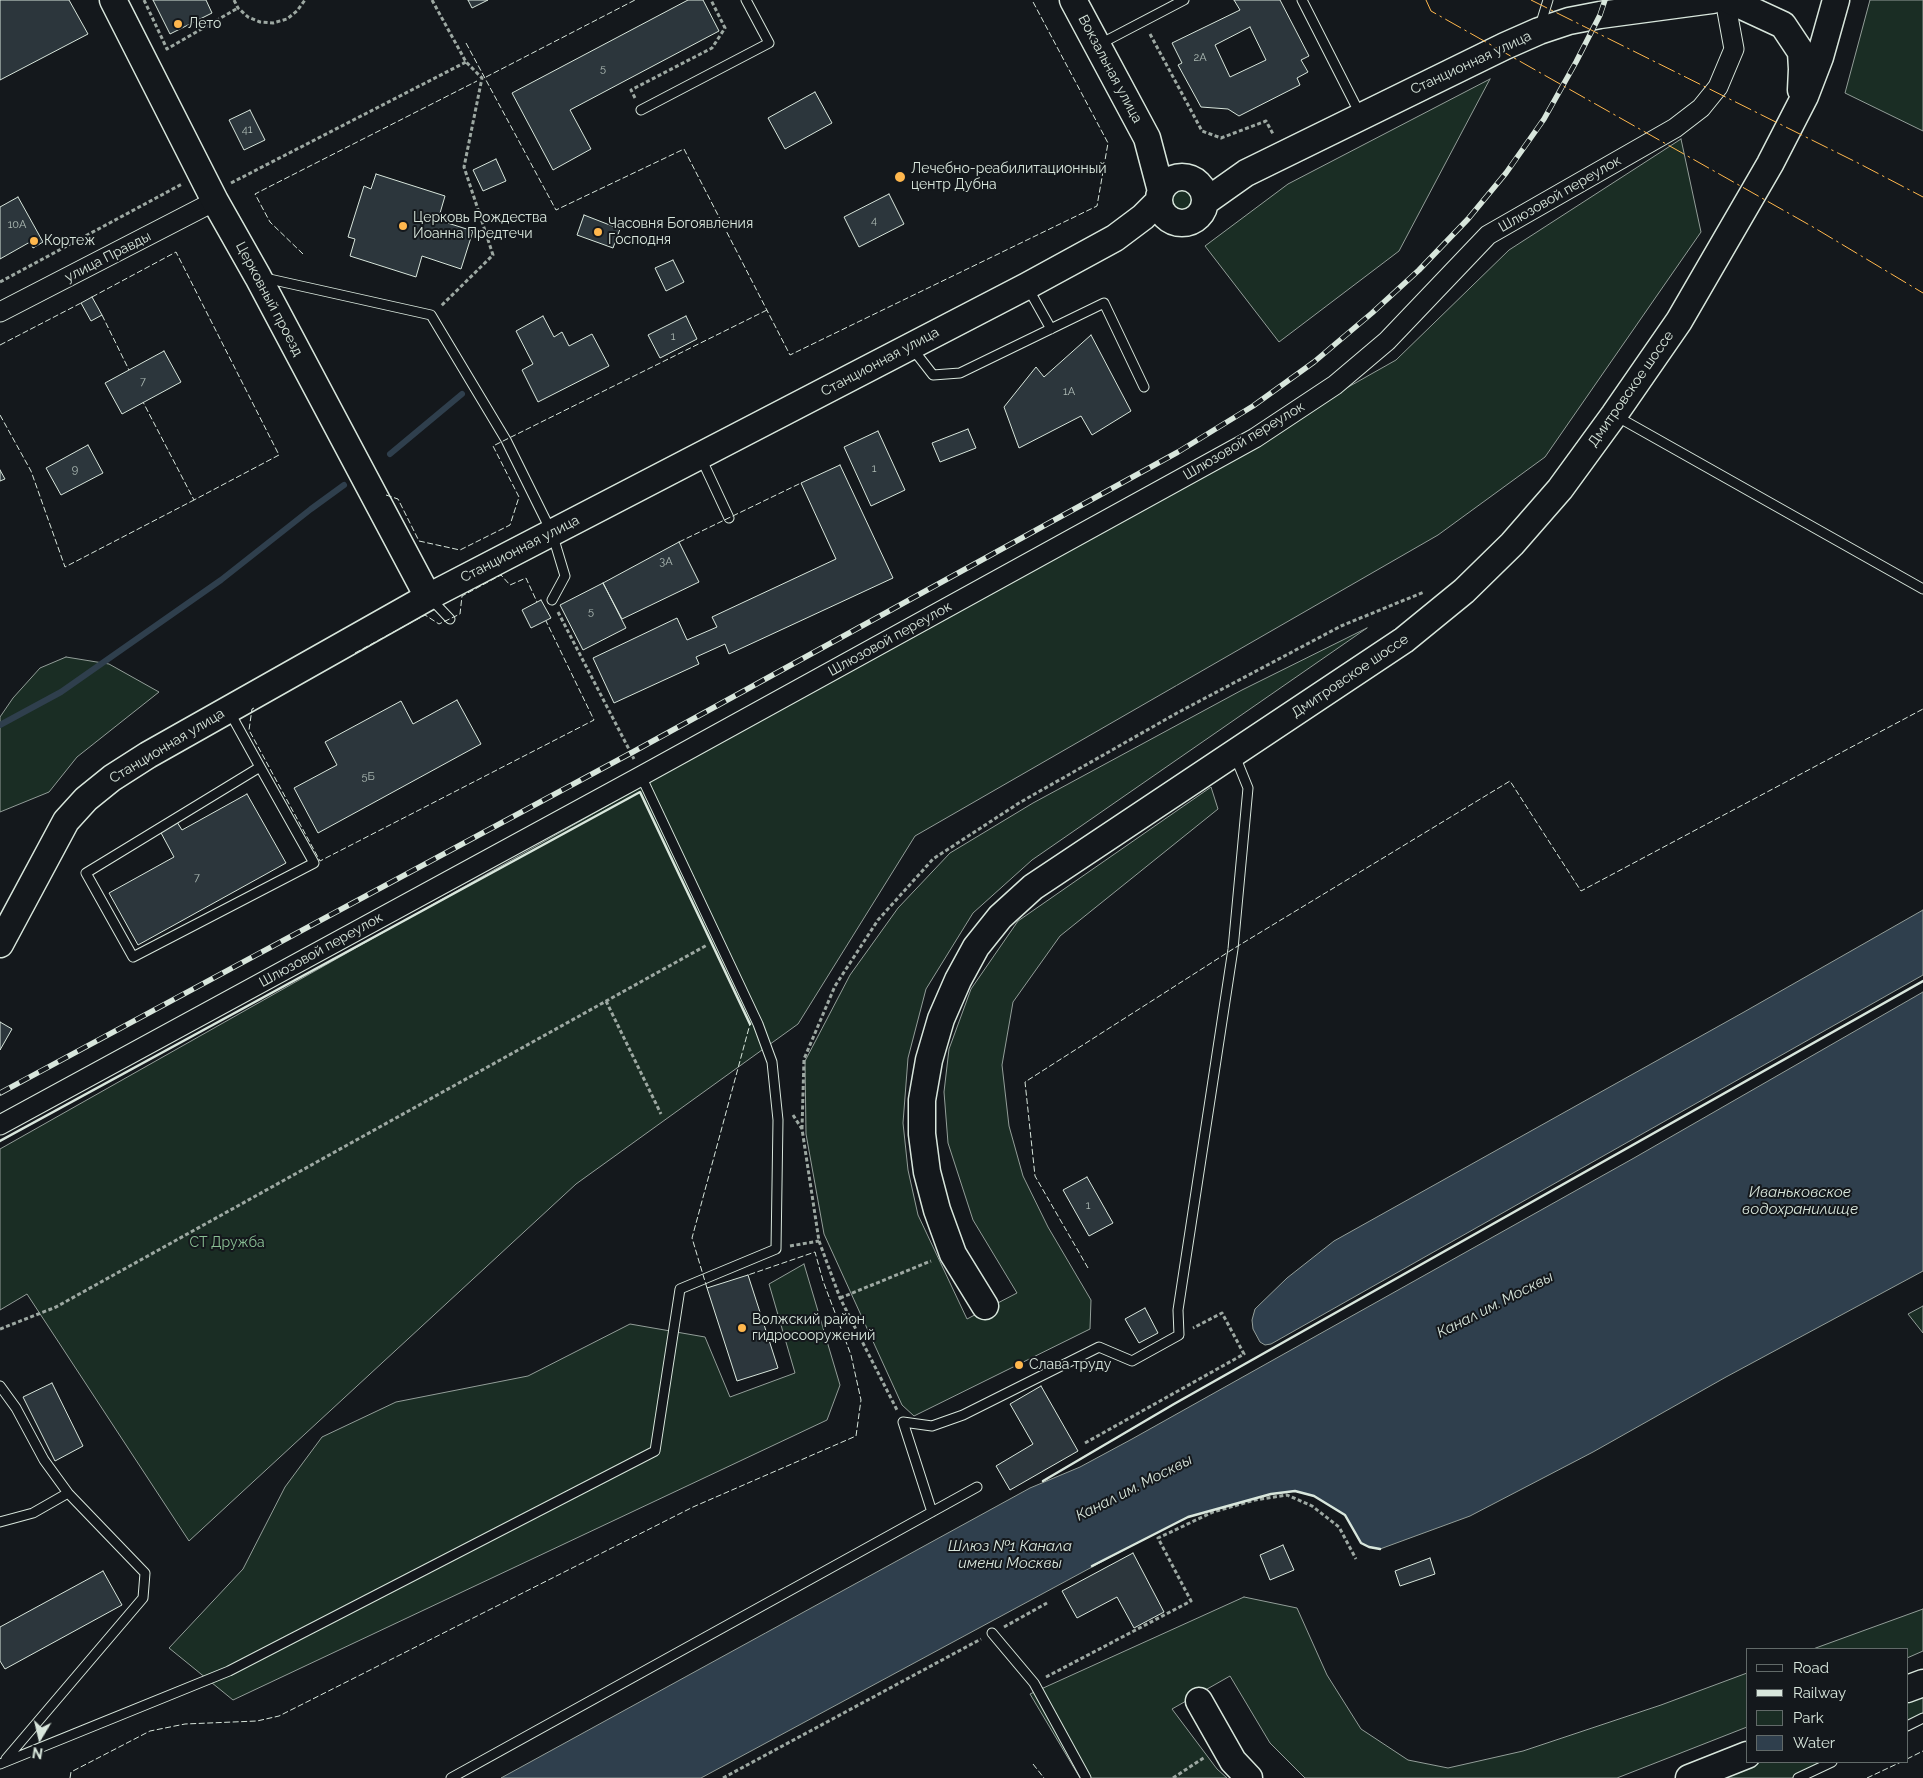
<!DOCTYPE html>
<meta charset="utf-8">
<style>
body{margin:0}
#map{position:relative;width:1923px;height:1778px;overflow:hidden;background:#14181c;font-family:Raleway,sans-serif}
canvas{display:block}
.legend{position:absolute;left:1746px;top:1648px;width:162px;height:115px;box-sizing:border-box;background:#14181c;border:1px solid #626a69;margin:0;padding:6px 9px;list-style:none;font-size:15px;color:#d8e6dc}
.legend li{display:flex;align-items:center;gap:10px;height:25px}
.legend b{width:25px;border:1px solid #626a69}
.north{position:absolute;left:15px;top:1713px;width:50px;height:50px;-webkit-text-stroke:4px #14181c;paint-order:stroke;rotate:189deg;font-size:14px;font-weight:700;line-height:20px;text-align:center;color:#d8e6dc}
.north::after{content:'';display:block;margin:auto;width:18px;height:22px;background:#d8e6dc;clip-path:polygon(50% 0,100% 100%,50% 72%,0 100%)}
</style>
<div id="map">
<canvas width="1923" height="1778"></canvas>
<ul class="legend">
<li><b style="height:6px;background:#14181c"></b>Road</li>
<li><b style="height:6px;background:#d8e6dc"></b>Railway</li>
<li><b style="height:14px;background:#1a2d24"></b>Park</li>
<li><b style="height:14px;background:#2f3f4d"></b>Water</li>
</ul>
<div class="north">N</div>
</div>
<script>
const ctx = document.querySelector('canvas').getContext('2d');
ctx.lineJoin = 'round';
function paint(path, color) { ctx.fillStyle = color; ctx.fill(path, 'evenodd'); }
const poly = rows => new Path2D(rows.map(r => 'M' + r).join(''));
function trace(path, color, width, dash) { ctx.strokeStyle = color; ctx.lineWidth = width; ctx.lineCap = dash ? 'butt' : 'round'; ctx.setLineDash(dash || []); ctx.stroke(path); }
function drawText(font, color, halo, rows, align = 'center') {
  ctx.font = font + ' Raleway,sans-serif'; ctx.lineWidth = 4; ctx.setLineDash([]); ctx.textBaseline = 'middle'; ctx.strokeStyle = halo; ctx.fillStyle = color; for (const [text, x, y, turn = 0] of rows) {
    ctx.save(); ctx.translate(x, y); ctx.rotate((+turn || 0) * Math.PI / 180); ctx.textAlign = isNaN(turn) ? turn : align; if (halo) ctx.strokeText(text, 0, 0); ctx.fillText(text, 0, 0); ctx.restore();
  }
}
const green = poly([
 [1870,0,1923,0,1923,131,1845,93,1870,0],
 [1490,79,1399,251,1279,342,1205,246,1288,184,1490,79],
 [1681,139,1701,232,1545,457,1438,535,915,836,798,1024,576,1184,189,1541,27,1294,0,1310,0,1149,1396,360,1509,250,1681,139],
 '1169 201a12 12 0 1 1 24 0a12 12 0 1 1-24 0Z',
 [1367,628,1032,860,973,913,926,989,908,1058,903,1123,908,1170,918,1215,967,1319,1017,1293,973,1220,948,1143,944,1092,949,1049,971,989,1018,921,1211,787,1218,809,1060,936,1013,1002,1002,1065,1009,1126,1023,1176,1048,1227,1091,1300,1090,1329,914,1416,902,1405,824,1234,806,1134,805,1061,850,975,898,908,950,853,1033,803,1242,690,1367,628],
 [66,657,109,664,159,692,77,757,49,792,0,812,0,717,13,698,40,668,66,657],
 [804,1264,840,1385,827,1420,233,1700,169,1648,243,1569,285,1487,322,1437,396,1402,528,1376,630,1324,705,1337,730,1397,795,1373,769,1284,804,1264],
 [1923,1306,1923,1333,1908,1314,1923,1306],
 [1244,1597,1297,1608,1327,1675,1361,1729,1408,1760,1448,1768,1523,1751,1661,1705,1747,1673,1747,1727,1617,1778,1305,1778,1270,1743,1230,1676,1172,1709,1217,1769,1227,1778,1080,1778,1030,1694,1244,1597],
 [1923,1609,1923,1651,1907,1658,1907,1649,1813,1649,1923,1609],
 [1923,1692,1923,1714,1907,1723,1907,1699,1923,1692],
 [1756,1762,1832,1762,1800,1778,1717,1778,1756,1762]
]);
paint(green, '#1a2d24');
trace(green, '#939e99', 1);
const water = poly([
 [1923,910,1923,975,1271,1344,1265,1345,1260,1342,1253,1329,1252,1320,1255,1309,1287,1278,1334,1241,1744,1012,1923,910],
 [1923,992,1923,1271,1726,1377,1593,1452,1470,1516,1380,1549,1369,1547,1361,1543,1345,1515,1314,1496,1295,1491,1271,1494,1188,1517,1118,1553,701,1778,501,1778,1030,1488,1080,1467,1132,1439,1634,1158,1923,992]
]);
paint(water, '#2f3f4d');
trace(water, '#939e99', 1);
trace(poly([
 [390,454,462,394],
 [0,725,61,692,221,580,311,509,344,485]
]), '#2f3f4d', 6);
const building = poly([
 [0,0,69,0,88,34,0,80,0,0],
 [153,0,206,0,212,13,170,34,153,0],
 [468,0,488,0,472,8,468,0],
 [688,0,703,0,719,31,570,110,591,149,553,170,512,93,688,0],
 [1234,0,1280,0,1309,56,1301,60,1308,72,1297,78,1300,85,1239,116,1228,109,1201,107,1178,65,1182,63,1172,43,1240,10,1234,0],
 [1250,27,1266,60,1230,77,1215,45,1250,27],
 [815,92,832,123,785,149,768,118,815,92],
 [250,110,265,140,244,150,229,120,250,110],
 [496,159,506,181,483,191,473,170,496,159],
 [376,174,445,196,438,220,473,231,461,269,422,256,416,277,350,256,355,239,348,237,364,186,371,189,376,174],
 [889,194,904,224,859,247,844,217,889,194],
 [18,197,43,242,33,248,30,242,0,259,0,207,18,197],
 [584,215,620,229,613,248,577,235,584,215],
 [673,260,684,282,666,291,655,268,673,260],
 [92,297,102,315,91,321,81,303,92,297],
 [543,316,554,337,562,332,569,346,592,334,609,366,538,402,522,370,533,364,516,331,543,316],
 [686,316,697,339,660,358,648,335,686,316],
 [1091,335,1131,411,1092,435,1081,416,1019,448,1004,407,1036,367,1044,377,1091,335],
 [164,351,181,382,122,414,105,383,164,351],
 [968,429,976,448,940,462,932,443,968,429],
 [878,431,905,490,871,506,844,447,878,431],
 [88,445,103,473,61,495,46,468,88,445],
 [840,465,893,578,729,654,725,644,696,657,699,664,614,703,593,658,677,618,687,640,717,627,712,617,836,559,801,483,840,465],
 [0,470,5,479,0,481,0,470],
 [679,542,699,582,622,619,603,583,679,542],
 [603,583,626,628,583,650,560,605,603,583],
 [541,600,551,618,531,628,522,610,541,600],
 [457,700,481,744,318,833,294,788,337,765,325,742,401,701,413,724,457,700],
 [247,794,286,863,138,945,109,893,174,857,160,831,177,822,182,830,247,794],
 [0,1022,12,1029,0,1050,0,1022],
 [1087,1177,1113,1223,1089,1236,1063,1190,1087,1177],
 [748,1275,778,1368,737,1381,707,1288,748,1275],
 [1145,1308,1158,1333,1139,1343,1125,1319,1145,1308],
 [52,1383,83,1446,55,1461,23,1397,52,1383],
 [1041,1386,1078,1451,1010,1490,996,1466,1033,1444,1010,1404,1041,1386],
 [1283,1545,1294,1570,1270,1580,1260,1555,1283,1545],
 [1133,1553,1164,1612,1134,1628,1117,1597,1077,1618,1062,1591,1133,1553],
 [1430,1558,1435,1574,1400,1586,1395,1571,1430,1558],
 [103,1571,122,1605,5,1669,0,1661,0,1627,103,1571]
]);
paint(building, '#2c363c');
trace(building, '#d8e6dc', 1);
const lane = poly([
 [1302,0,1360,114],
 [1540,26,1548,0],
 [1100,44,1184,0],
 [641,110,769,43,746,0],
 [265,278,431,315,506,440,552,533,565,576,552,600],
 [1028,288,1051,329],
 [912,348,933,375,960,373,1104,303,1144,387],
 [1616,416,1923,589],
 [701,458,729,518],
 [431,599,450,619],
 [229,711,260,767,86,873,133,957,314,863,260,767],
 [0,1386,16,1408,44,1460,68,1493,33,1513,0,1522],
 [932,1512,903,1422,932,1426,963,1415,1099,1347,1132,1361,1179,1335,1178,1310,1233,949,1248,788,1235,756],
 [992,1633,1034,1683,1086,1778],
 [1907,1726,1923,1718],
 [6,1759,143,1598,145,1573,68,1493],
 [0,1764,229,1671,655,1451,680,1289,776,1249,778,1120,772,1062,758,1024,641,776],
 [451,1778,977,1487],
 [1798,1778,1832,1762]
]);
const street = poly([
 [0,312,215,201],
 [0,1125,641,776,1255,438,1335,385,1387,341,1488,235,1675,128,1701,108,1718,87,1734,49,1725,0]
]);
const secondary = poly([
 [113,0,215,201,258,277,428,597],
 [1073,0,1147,138,1161,191],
 [1729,0,1783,25,1801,52,1802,69,1801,90],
 '1159 200a23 23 0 1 1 46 0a23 23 0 1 1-46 0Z',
 [1205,202,1246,173,1505,46,1539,31,1569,21,1600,15,1712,0],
 [0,944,66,821,86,799,112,778,148,755,428,597,1027,286,1115,238,1143,217,1159,201],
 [985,1306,953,1254,937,1210,927,1172,922,1134,922,1100,929,1060,941,1019,958,980,976,947,1000,917,1033,887,1404,640,1464,591,1512,544,1560,489,1614,415,1679,321,1770,164,1805,96,1820,57,1836,0],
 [1907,1689,1923,1683],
 [1199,1701,1233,1761,1249,1778],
 [1689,1778,1747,1755]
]);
trace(lane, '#d8e6dc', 11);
trace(street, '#d8e6dc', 21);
trace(secondary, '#d8e6dc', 29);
trace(poly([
 [144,0,167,49,238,8],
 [234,0,238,8,248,17,260,22,273,23,287,19,297,11,305,0],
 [432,0,466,62,482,78,464,167,493,255,441,306],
 [1150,34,1202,131,1221,138,1266,121,1273,134],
 [635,98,631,90,712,48,725,28,711,0],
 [231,183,466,62],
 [0,282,182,184],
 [558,612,634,759],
 [606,1001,661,1114],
 [793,1115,802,1129,819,1241,840,1298,897,1410],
 [802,1129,804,1059,835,986,878,920,933,859,1019,803,1177,713,1341,626,1424,592],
 [790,1246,819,1241],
 [840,1298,931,1261],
 [0,1329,56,1307,707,945],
 [1085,1443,1244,1354,1222,1313,1193,1328],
 [1004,1627,1047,1603],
 [1046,1677,1191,1601,1158,1538,1213,1512,1255,1500,1287,1495,1312,1506,1339,1527,1356,1559],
 [723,1778,981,1639],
 [1173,1778,1205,1757]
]), '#9da8a2', 3, [4, 2.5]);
trace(lane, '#14181c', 9);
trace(street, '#14181c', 19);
trace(secondary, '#14181c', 26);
const rail = poly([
 [0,1093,631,753,1178,452,1253,406,1314,362,1372,313,1419,270,1468,219,1506,173,1544,119,1576,62,1600,15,1605,0]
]);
trace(rail, '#d8e6dc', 5.5);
trace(rail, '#14181c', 4, [11]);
trace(poly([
 [466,43,556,210,684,149,790,355,1097,206,1108,143,1032,0],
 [486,77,635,0],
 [303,254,270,222,255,194,477,81],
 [92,297,176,252,279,455,194,500,143,402],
 [102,315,129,370],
 [0,345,81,303],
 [0,415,31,471,65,567,194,500],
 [386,495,398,499,419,541,460,550,510,525,519,497,493,446,767,310],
 [679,542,801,483],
 [355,653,425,615,439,624,460,614,462,596,501,575,510,585,526,578,537,602],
 [254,708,252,709,249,730,320,861,594,720,546,621],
 [1088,1268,1035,1176,1025,1082,1233,949,1510,781,1581,891,1923,709],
 [707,1288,692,1238,750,1024],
 [1907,1759,1923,1751],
 [1033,1764,1044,1778],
 [70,1778,71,1772,150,1731,185,1724,257,1721,279,1716,693,1507,856,1436,861,1400,851,1355,823,1281,815,1252,748,1275],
 [1867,1778,1901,1762]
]), '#d8e6dc', 1, [6, 2.5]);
trace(poly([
 [0,1141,640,792,750,1024],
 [1043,1481,1174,1404,1923,981],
 [1092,1566,1188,1517,1271,1494,1295,1491,1314,1496,1345,1515,1361,1543,1369,1547,1380,1549]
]), '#d8e6dc', 2.5);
trace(poly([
 [1426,0,1431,11,1813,227,1923,293],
 [1531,0,1860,164,1923,197]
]), '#ffb74d', 1, [18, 4, 2.5, 4]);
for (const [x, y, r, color] of [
 [178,24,5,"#ffb74d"],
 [900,177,6,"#ffb74d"],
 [403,226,5,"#ffb74d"],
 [598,232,5,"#ffb74d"],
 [34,241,5,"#ffb74d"],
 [742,1328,5,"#ffb74d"],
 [1019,1365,5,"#ffb74d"]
]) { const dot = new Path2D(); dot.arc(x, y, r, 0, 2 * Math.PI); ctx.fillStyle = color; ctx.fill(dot); trace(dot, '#14181c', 2); }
drawText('11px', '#adbab4', null, [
 ["2А",1200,58],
 ["5",603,69],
 ["41",247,130],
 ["4",874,221],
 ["10А",17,225],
 ["1",673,337],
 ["7",143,382],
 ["1А",1069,392],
 ["1",874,469],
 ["9",75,470],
 ["3А",666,562],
 ["5",591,612],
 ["5Б",368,777],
 ["7",197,878],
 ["1",1088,1206]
]);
drawText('14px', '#d8e6dc', '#14181c', [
 ["Лето",188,24],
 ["Лечебно-реабилитационный",911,169],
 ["центр Дубна",911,185],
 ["Церковь Рождества",413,218],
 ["Иоанна Предтечи",413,234],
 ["Часовня Богоявления",608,224],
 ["Господня",608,240],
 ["Кортеж",44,241],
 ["Волжский район",752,1320],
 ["гидросооружений",752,1336],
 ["Слава труду",1029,1365]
], 'left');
drawText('14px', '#d8e6dc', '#14181c', [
 ["Станционная улица",1471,63,-25],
 ["Вокзальная улица",1110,69,62],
 ["Шлюзовой переулок",1560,194,-30],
 ["улица Правды",108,257,-27],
 ["Церковный проезд",269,299,62],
 ["Станционная улица",880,362,-28],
 ["Дмитровское шоссе",1631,389,-55],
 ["Шлюзовой переулок",1244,441,-31],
 ["Станционная улица",520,549,-27],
 ["Шлюзовой переулок",890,639,-29],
 ["Дмитровское шоссе",1350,676,-34],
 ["Станционная улица",167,746,-31],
 ["Шлюзовой переулок",321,950,-29]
]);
drawText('14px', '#8ac095', '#14181c', [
 ["СТ Дружба",227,1243]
]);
drawText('italic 15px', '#d8e6dc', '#14181c', [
 ["Иваньковское",1800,1192],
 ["водохранилище",1800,1209],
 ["Канал им. Москвы",1495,1305,-27],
 ["Канал им. Москвы",1134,1488,-27],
 ["Шлюз №1 Канала",1010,1546],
 ["имени Москвы",1010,1563]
]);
</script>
